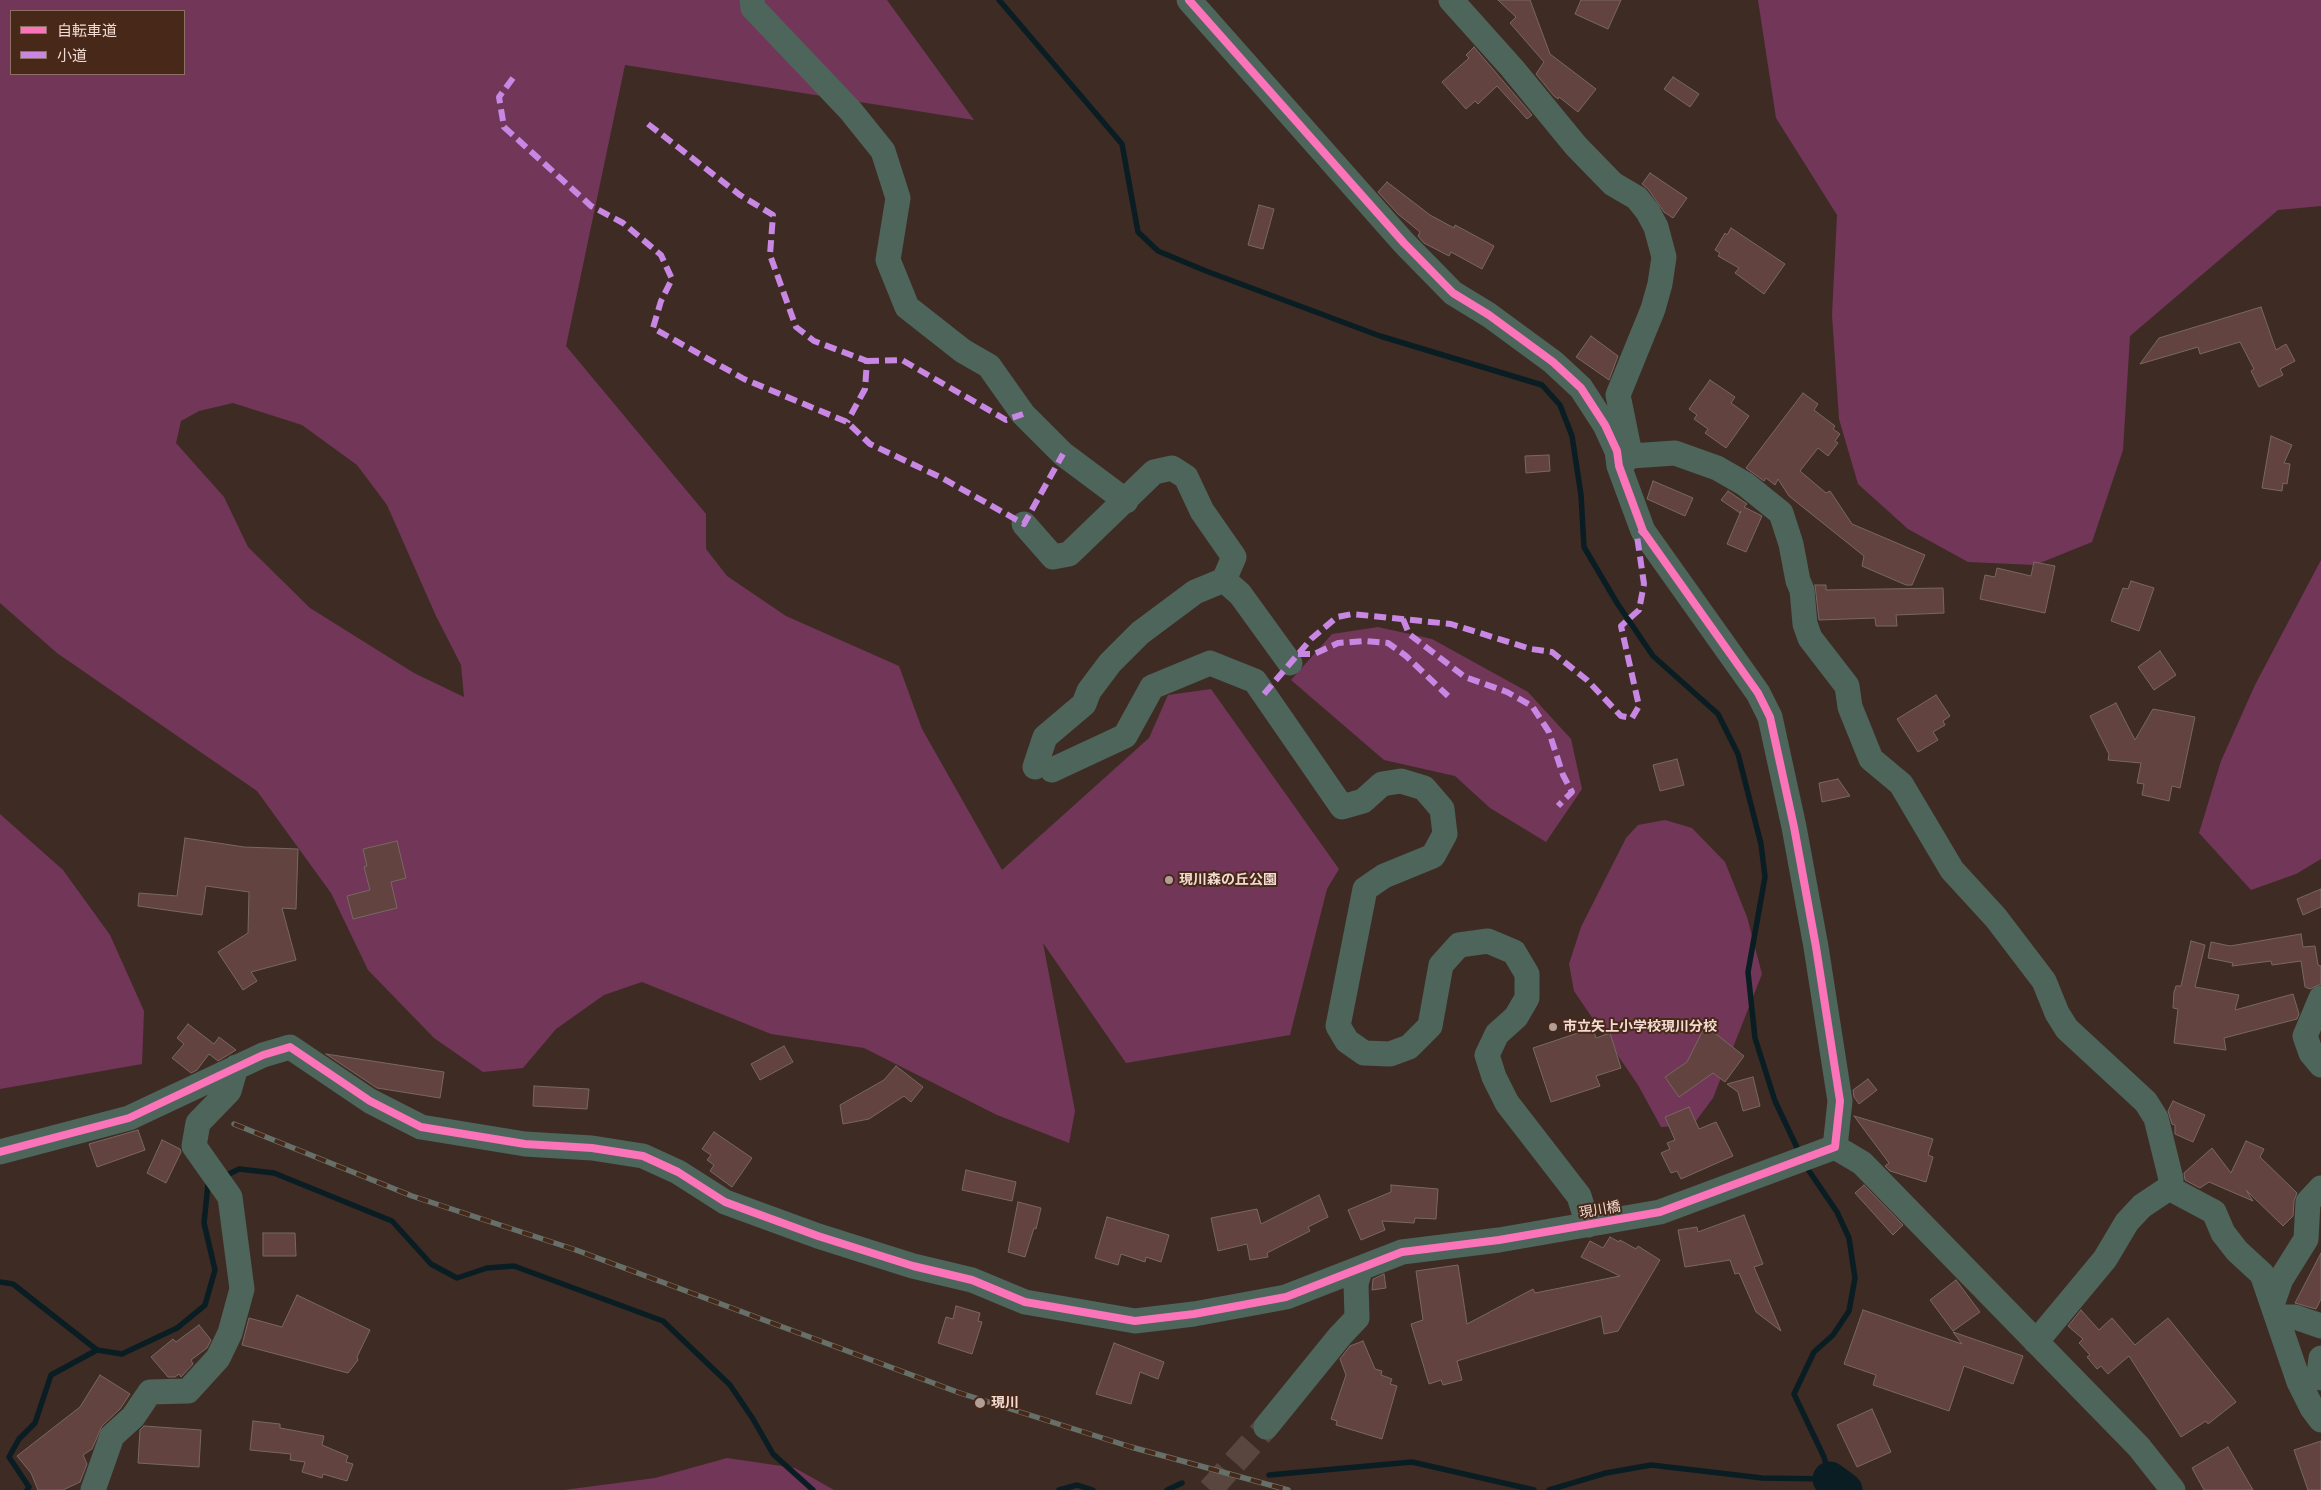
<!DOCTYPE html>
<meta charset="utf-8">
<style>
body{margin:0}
#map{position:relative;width:2321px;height:1490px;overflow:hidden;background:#3e2c24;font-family:Quicksand,"Noto Sans JP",sans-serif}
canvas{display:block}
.legend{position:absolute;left:10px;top:10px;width:175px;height:65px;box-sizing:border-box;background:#482819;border:1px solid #8c7063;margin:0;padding:6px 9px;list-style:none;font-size:15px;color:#f1dbd2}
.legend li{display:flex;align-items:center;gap:10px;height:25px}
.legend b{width:25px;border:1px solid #8c7063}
</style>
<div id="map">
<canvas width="2321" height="1490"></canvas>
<ul class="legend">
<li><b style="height:6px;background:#fb73b8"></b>自転車道</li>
<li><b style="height:6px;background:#c787e3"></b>小道</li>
</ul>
</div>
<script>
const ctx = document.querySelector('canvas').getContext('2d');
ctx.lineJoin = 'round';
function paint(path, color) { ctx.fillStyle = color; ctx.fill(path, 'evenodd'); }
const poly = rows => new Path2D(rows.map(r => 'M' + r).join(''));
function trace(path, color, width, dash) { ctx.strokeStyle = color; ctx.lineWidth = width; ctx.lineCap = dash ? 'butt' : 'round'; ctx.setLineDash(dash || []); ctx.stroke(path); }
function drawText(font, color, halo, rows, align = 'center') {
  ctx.font = font + ' Quicksand,"Noto Sans JP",sans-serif'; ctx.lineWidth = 4; ctx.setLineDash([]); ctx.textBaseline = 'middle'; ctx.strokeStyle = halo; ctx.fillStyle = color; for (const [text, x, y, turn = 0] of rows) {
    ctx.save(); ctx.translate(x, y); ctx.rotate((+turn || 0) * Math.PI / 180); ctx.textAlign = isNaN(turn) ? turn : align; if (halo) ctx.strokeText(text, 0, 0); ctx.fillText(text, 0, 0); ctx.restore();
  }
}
paint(poly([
 [0,0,887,0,974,120,625,65,566,346,706,514,706,549,727,576,786,616,899,666,922,729,1002,870,1149,738,1168,695,1211,689,1339,869,1327,889,1290,1035,1126,1063,1043,943,1075,1111,1069,1143,997,1115,864,1048,771,1034,642,982,604,995,556,1029,523,1068,483,1072,434,1038,368,970,331,893,257,791,57,653,0,603],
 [11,11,184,11,184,74,11,74],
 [233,403,302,425,357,465,387,505,436,616,461,665,464,697,414,673,310,608,248,547,224,497,176,443,181,421,199,411],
 [1758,0,2321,0,2321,206,2278,210,2130,336,2123,450,2092,542,2035,565,1968,562,1908,529,1858,484,1839,419,1832,315,1837,215,1776,118],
 [2321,560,2321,859,2296,874,2251,890,2199,833,2221,761,2255,685],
 [1378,627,1432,639,1528,692,1571,739,1582,789,1546,842,1490,808,1455,776,1384,760,1291,680,1332,634],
 [0,814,63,870,110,935,144,1011,142,1064,0,1089],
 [1665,820,1692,828,1725,862,1747,917,1762,974,1713,1098,1693,1125,1661,1127,1638,1085,1574,991,1569,964,1581,927,1626,838,1638,825],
 [727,1458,795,1468,834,1490,564,1490,655,1478]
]), '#723659');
trace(poly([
 [999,0,1122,144,1138,232,1158,251,1206,271,1380,336,1542,385,1560,405,1572,436,1581,495,1584,547,1617,603,1653,656,1718,714,1738,754,1761,844,1765,877,1748,972,1755,1038,1775,1101,1800,1154],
 [223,1177,239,1169,274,1173,392,1221,431,1264,457,1278,487,1268,514,1266,663,1321,730,1385,753,1419,773,1454,813,1490],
 [0,1282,13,1284,97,1350,122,1354,177,1328,205,1305,215,1270,204,1223,208,1184,212,1182],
 [1269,1475,1412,1462,1534,1490],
 [27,1490,29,1487,9,1457,19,1439,35,1423,51,1375,97,1350],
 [1059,1490,1077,1485,1093,1490],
 [1167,1490,1182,1483],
 [1549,1490,1606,1473,1651,1465,1762,1478,1830,1479,1824,1457,1794,1394,1814,1352,1833,1335,1849,1311,1855,1278,1849,1238,1837,1212,1805,1165]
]), '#0a1d23', 5.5);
trace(poly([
 [1830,1479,1845,1490]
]), '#0a1d23', 35);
const building = poly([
 [1498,0,1530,0,1550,54,1596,89,1578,112,1559,97,1558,99,1554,96,1536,74,1544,62,1510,23,1516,17,1498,0],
 [1581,0,1621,0,1608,29,1575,14,1581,0],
 [1474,47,1532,115,1527,119,1497,86,1478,104,1475,101,1466,109,1442,82,1469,58,1466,55,1474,47],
 [1673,77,1699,94,1690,107,1664,89,1673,77],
 [1650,173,1687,198,1673,218,1664,212,1648,189,1642,184,1650,173],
 [1387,182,1430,215,1454,228,1455,225,1494,246,1482,269,1451,252,1449,256,1424,243,1418,236,1420,232,1398,214,1378,192,1387,182],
 [1259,205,1274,209,1263,249,1248,245,1259,205],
 [1731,228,1785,264,1764,294,1735,273,1739,268,1718,256,1720,253,1715,250,1725,233,1727,235,1731,228],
 [2261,307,2276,350,2286,344,2295,361,2280,369,2283,375,2259,387,2251,371,2254,369,2240,342,2200,354,2198,347,2140,364,2159,338,2261,307],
 [1591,336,1618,356,1609,380,1576,357,1591,336],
 [1710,380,1735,397,1731,403,1749,416,1726,448,1705,433,1708,429,1694,419,1697,415,1689,409,1710,380],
 [1803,393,1818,404,1814,410,1835,426,1833,429,1840,434,1835,441,1838,443,1828,456,1818,448,1800,471,1826,493,1830,491,1852,524,1925,555,1912,585,1906,585,1862,566,1864,556,1789,496,1778,479,1775,485,1766,478,1764,481,1746,468,1803,393],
 [2271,436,2292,445,2284,463,2290,464,2287,484,2283,483,2282,491,2262,488,2271,436],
 [1549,455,1550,471,1526,473,1525,456,1549,455],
 [1653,481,1693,498,1685,516,1647,499,1653,481],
 [1728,491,1747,504,1744,507,1762,516,1746,552,1727,544,1741,511,1740,513,1721,500,1728,491],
 [2034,562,2055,566,2045,613,1980,599,1985,575,1995,577,1997,568,2031,576,2034,562],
 [2131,581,2154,588,2139,631,2111,621,2123,588,2128,589,2131,581],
 [1815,585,1826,585,1826,590,1943,588,1944,613,1896,615,1897,626,1876,626,1875,618,1819,620,1815,585],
 [2160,651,2176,675,2154,690,2138,667,2160,651],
 [1936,695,1950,716,1943,721,1945,725,1933,732,1938,740,1918,752,1897,719,1936,695],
 [2116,703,2135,740,2153,709,2195,717,2180,788,2172,786,2169,801,2142,795,2144,784,2137,783,2141,763,2108,760,2109,754,2090,716,2116,703],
 [1677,759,1684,785,1660,791,1653,765,1677,759],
 [1838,779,1850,796,1822,802,1819,783,1838,779],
 [185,838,244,847,298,849,296,909,282,908,296,960,251,972,257,981,243,990,218,952,248,933,249,892,206,886,202,915,138,906,139,893,177,896,185,838],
 [397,841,406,878,391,882,397,908,353,919,347,896,370,890,364,867,367,866,363,849,397,841],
 [2321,889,2321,907,2303,915,2297,899,2321,889],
 [2301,934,2303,947,2315,946,2318,965,2321,966,2321,984,2310,989,2305,987,2301,961,2272,965,2271,961,2232,966,2233,963,2208,958,2211,942,2230,946,2301,934],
 [2191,941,2205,945,2195,987,2239,995,2235,1010,2293,994,2299,1014,2297,1019,2224,1038,2226,1050,2174,1043,2178,1009,2173,1008,2174,992,2176,986,2181,986,2191,941],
 [188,1024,214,1044,219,1037,236,1050,218,1061,209,1054,197,1070,191,1073,172,1058,184,1044,177,1038,188,1024],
 [1593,1028,1596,1038,1610,1033,1621,1068,1596,1076,1600,1086,1551,1102,1533,1048,1593,1028],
 [1704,1028,1716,1034,1744,1056,1725,1082,1713,1073,1679,1097,1665,1077,1687,1062,1704,1028],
 [784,1046,793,1062,760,1080,751,1064,784,1046],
 [326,1054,444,1072,440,1098,377,1088,326,1054],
 [896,1066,923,1087,911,1102,904,1096,869,1119,843,1124,840,1105,884,1080,896,1066],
 [1753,1077,1760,1106,1743,1111,1738,1092,1727,1084,1753,1077],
 [1868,1079,1877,1090,1859,1104,1854,1097,1853,1090,1868,1079],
 [534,1086,589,1089,587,1109,533,1106,534,1086],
 [2173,1101,2205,1115,2193,1142,2175,1134,2175,1125,2172,1124,2168,1111,2173,1101],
 [1689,1107,1699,1129,1716,1122,1733,1156,1681,1179,1677,1171,1671,1173,1661,1153,1670,1149,1667,1143,1675,1140,1665,1117,1689,1107],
 [1854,1116,1933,1139,1928,1155,1933,1157,1926,1182,1890,1171,1885,1166,1889,1163,1854,1116],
 [138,1130,145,1150,97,1167,89,1144,138,1130],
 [714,1132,752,1158,732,1187,710,1171,714,1165,707,1160,711,1155,702,1149,714,1132],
 [162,1140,180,1149,181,1152,166,1183,147,1173,162,1140],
 [2246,1141,2264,1149,2260,1157,2297,1193,2294,1201,2293,1216,2283,1226,2246,1190,2253,1201,2209,1182,2200,1188,2185,1180,2184,1173,2212,1148,2231,1173,2246,1141],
 [966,1170,1016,1182,1012,1201,962,1190,966,1170],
 [1391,1185,1438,1189,1436,1219,1415,1218,1414,1223,1382,1221,1385,1230,1361,1240,1348,1210,1391,1192,1391,1185],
 [1864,1185,1903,1225,1893,1235,1855,1193,1864,1185],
 [1319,1195,1328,1217,1308,1227,1310,1231,1267,1253,1268,1257,1250,1260,1247,1244,1218,1251,1211,1218,1257,1209,1261,1224,1319,1195],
 [1018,1202,1041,1208,1036,1229,1034,1228,1025,1257,1008,1252,1018,1202],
 [1744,1215,1763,1264,1754,1267,1781,1331,1756,1312,1739,1273,1735,1274,1730,1260,1685,1267,1678,1230,1697,1227,1698,1232,1744,1215],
 [1107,1217,1169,1235,1161,1262,1146,1257,1145,1262,1121,1254,1118,1265,1095,1258,1107,1217],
 [263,1233,295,1233,296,1256,263,1256,263,1233],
 [1610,1237,1619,1242,1620,1240,1636,1249,1638,1246,1660,1260,1618,1331,1604,1334,1601,1316,1457,1361,1462,1380,1443,1385,1441,1380,1429,1384,1411,1324,1423,1320,1416,1271,1458,1265,1467,1324,1533,1289,1535,1293,1620,1276,1581,1257,1590,1241,1603,1248,1610,1237],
 [2321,1253,2321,1299,2316,1309,2295,1303,2321,1253],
 [1384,1274,1386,1288,1372,1290,1373,1279,1384,1274],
 [1956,1280,1980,1312,1953,1331,1930,1300,1956,1280],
 [297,1295,370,1330,357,1357,358,1360,348,1373,242,1345,249,1318,282,1327,297,1295],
 [956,1306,980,1313,978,1321,982,1322,972,1354,938,1343,946,1317,953,1319,956,1306],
 [1863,1310,1962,1344,1953,1332,2023,1356,2013,1384,1964,1366,1949,1411,1873,1385,1876,1375,1844,1364,1863,1310],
 [2081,1310,2099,1330,2112,1318,2135,1345,2168,1318,2236,1402,2208,1424,2206,1421,2181,1437,2129,1356,2108,1374,2101,1366,2097,1369,2087,1357,2090,1355,2079,1343,2083,1339,2068,1326,2081,1310],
 [199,1325,211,1340,207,1348,191,1360,193,1364,181,1377,179,1374,175,1377,168,1377,151,1357,173,1339,176,1342,199,1325],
 [1363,1341,1375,1369,1382,1371,1381,1375,1392,1379,1390,1384,1397,1386,1382,1439,1336,1425,1337,1421,1331,1419,1346,1375,1340,1359,1350,1346,1363,1341],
 [1114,1343,1164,1362,1158,1379,1140,1372,1131,1404,1096,1394,1114,1343],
 [100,1375,130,1394,120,1409,102,1426,92,1449,83,1455,87,1464,80,1482,63,1490,38,1490,31,1473,17,1456,80,1407,100,1375],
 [1872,1409,1891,1452,1857,1467,1837,1425,1872,1409],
 [253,1421,280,1424,280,1428,324,1436,322,1445,348,1456,346,1462,353,1464,347,1481,323,1474,322,1478,302,1472,305,1462,290,1460,291,1454,250,1450,253,1421],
 [144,1426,201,1430,199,1467,138,1463,140,1430,144,1426],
 [2321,1441,2321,1490,2308,1490,2294,1450,2321,1441],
 [2228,1447,2253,1490,2204,1490,2192,1468,2228,1447]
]);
paint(building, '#634340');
trace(building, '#786763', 1);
trace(poly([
 [1210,1490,1266,1427]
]), '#59463e', 25, [25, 12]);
trace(poly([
 [752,0,753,8,850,110,883,151,898,198,888,260,907,307,963,351,989,366,1023,414,1063,454,1126,501],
 [1189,0,1404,243,1453,293,1489,315,1553,362,1581,388,1605,425,1617,451,1619,466,1643,531,1758,693,1770,717,1794,827,1816,947,1840,1101,1835,1147],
 [1451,0,1512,68,1576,146,1613,184,1637,198,1648,212,1656,227,1664,257,1660,284,1653,309,1618,395,1629,449,1620,450],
 [1619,466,1631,456,1675,453,1717,468,1745,484,1781,513,1791,544,1798,581,1802,590,1805,624,1810,638,1847,686,1850,707,1871,759,1901,784,1952,870,1996,918,2044,981,2057,1013,2067,1029,2146,1102,2156,1118,2171,1179,2169,1188,2142,1206,2127,1222,2105,1259,2036,1342],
 [1024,524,1053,557,1069,554,1154,472,1172,468,1186,477,1202,511,1234,557,1224,580,1195,592,1140,633,1110,663,1089,691,1084,704,1045,737,1035,767],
 [1224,580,1240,594,1290,663],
 [1052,770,1125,736,1152,687,1210,663,1255,681,1342,807,1363,801,1382,784,1401,781,1424,788,1442,809,1445,834,1433,856,1384,876,1365,889,1338,1026,1347,1041,1364,1053,1390,1054,1409,1047,1430,1026,1441,965,1459,945,1488,941,1514,952,1527,974,1527,998,1516,1017,1497,1034,1487,1055,1494,1077,1507,1103,1579,1196,1588,1225],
 [2321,998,2305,1036,2311,1053,2321,1065],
 [1835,1147,1862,1163,2139,1447,2173,1490],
 [0,1152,129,1118,263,1055,290,1047,370,1101,421,1127,525,1144,592,1148,643,1156,678,1172,725,1202,818,1236,913,1266,972,1280,1025,1302,1135,1321,1194,1314,1286,1297,1402,1252,1499,1240,1660,1212,1835,1147],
 [2169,1188,2214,1212,2223,1233,2237,1251,2262,1274,2299,1382,2312,1408,2321,1420],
 [2273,1302,2281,1279,2306,1239,2308,1202,2321,1188],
 [2278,1317,2295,1317,2321,1326],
 [2321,1358,2319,1374,2321,1378],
 [1266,1427,1340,1336,1357,1318,1356,1283,1361,1268],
 [93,1490,112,1436,133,1417,150,1392,188,1391,218,1358,230,1333,242,1289,230,1197,194,1146,198,1123,229,1091,236,1067]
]), '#4d655a', 25);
const rail = poly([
 [234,1124,412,1196,576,1250,960,1393,1131,1447,1288,1490]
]);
trace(rail, '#677068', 5.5);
trace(rail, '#482819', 4, [11]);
trace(poly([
 [513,78,499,97,504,127,591,206,623,223,661,255,672,279,661,301,653,328,744,379,847,422,870,444,942,478,1024,524,1063,454],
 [648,124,740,195,773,215,770,255,796,327,814,341,867,361,865,389,847,422],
 [867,361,902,360,1006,420,1023,414],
 [1403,619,1409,634,1465,677,1507,692,1532,706,1549,732,1563,775,1572,792,1558,806],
 [1298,654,1314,654,1338,643,1365,641,1388,643,1406,656,1448,696],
 [1264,694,1311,639,1337,617,1352,614,1451,624,1531,649,1552,652,1587,680,1621,716,1632,718,1639,706,1621,626,1639,610,1644,584,1637,536,1643,531]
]), '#c787e3', 6, [12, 6]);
trace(poly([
 [0,1152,129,1118,263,1055,290,1047,370,1101,421,1127,525,1144,592,1148,643,1156,678,1172,725,1202,818,1236,913,1266,972,1280,1025,1302,1135,1321,1194,1314,1286,1297,1402,1252,1499,1240,1660,1212,1835,1147,1840,1101,1816,947,1794,827,1770,717,1758,693,1643,531,1619,466,1617,451,1605,425,1581,388,1553,362,1489,315,1453,293,1404,243,1189,0]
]), '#fb73b8', 8);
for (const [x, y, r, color] of [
 [1169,880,5,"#b29e95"],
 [1553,1027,5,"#b29e95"],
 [980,1403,6,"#b29e95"]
]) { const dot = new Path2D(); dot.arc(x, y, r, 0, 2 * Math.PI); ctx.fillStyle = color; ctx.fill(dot); trace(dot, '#482819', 2); }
drawText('bold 14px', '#f1dbd2', '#482819', [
 ["現川森の丘公園",1179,880],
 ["市立矢上小学校現川分校",1563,1027],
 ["現川",991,1403]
], 'left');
drawText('14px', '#f1dbd2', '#482819', [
 ["現川橋",1600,1210,-10]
]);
</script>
